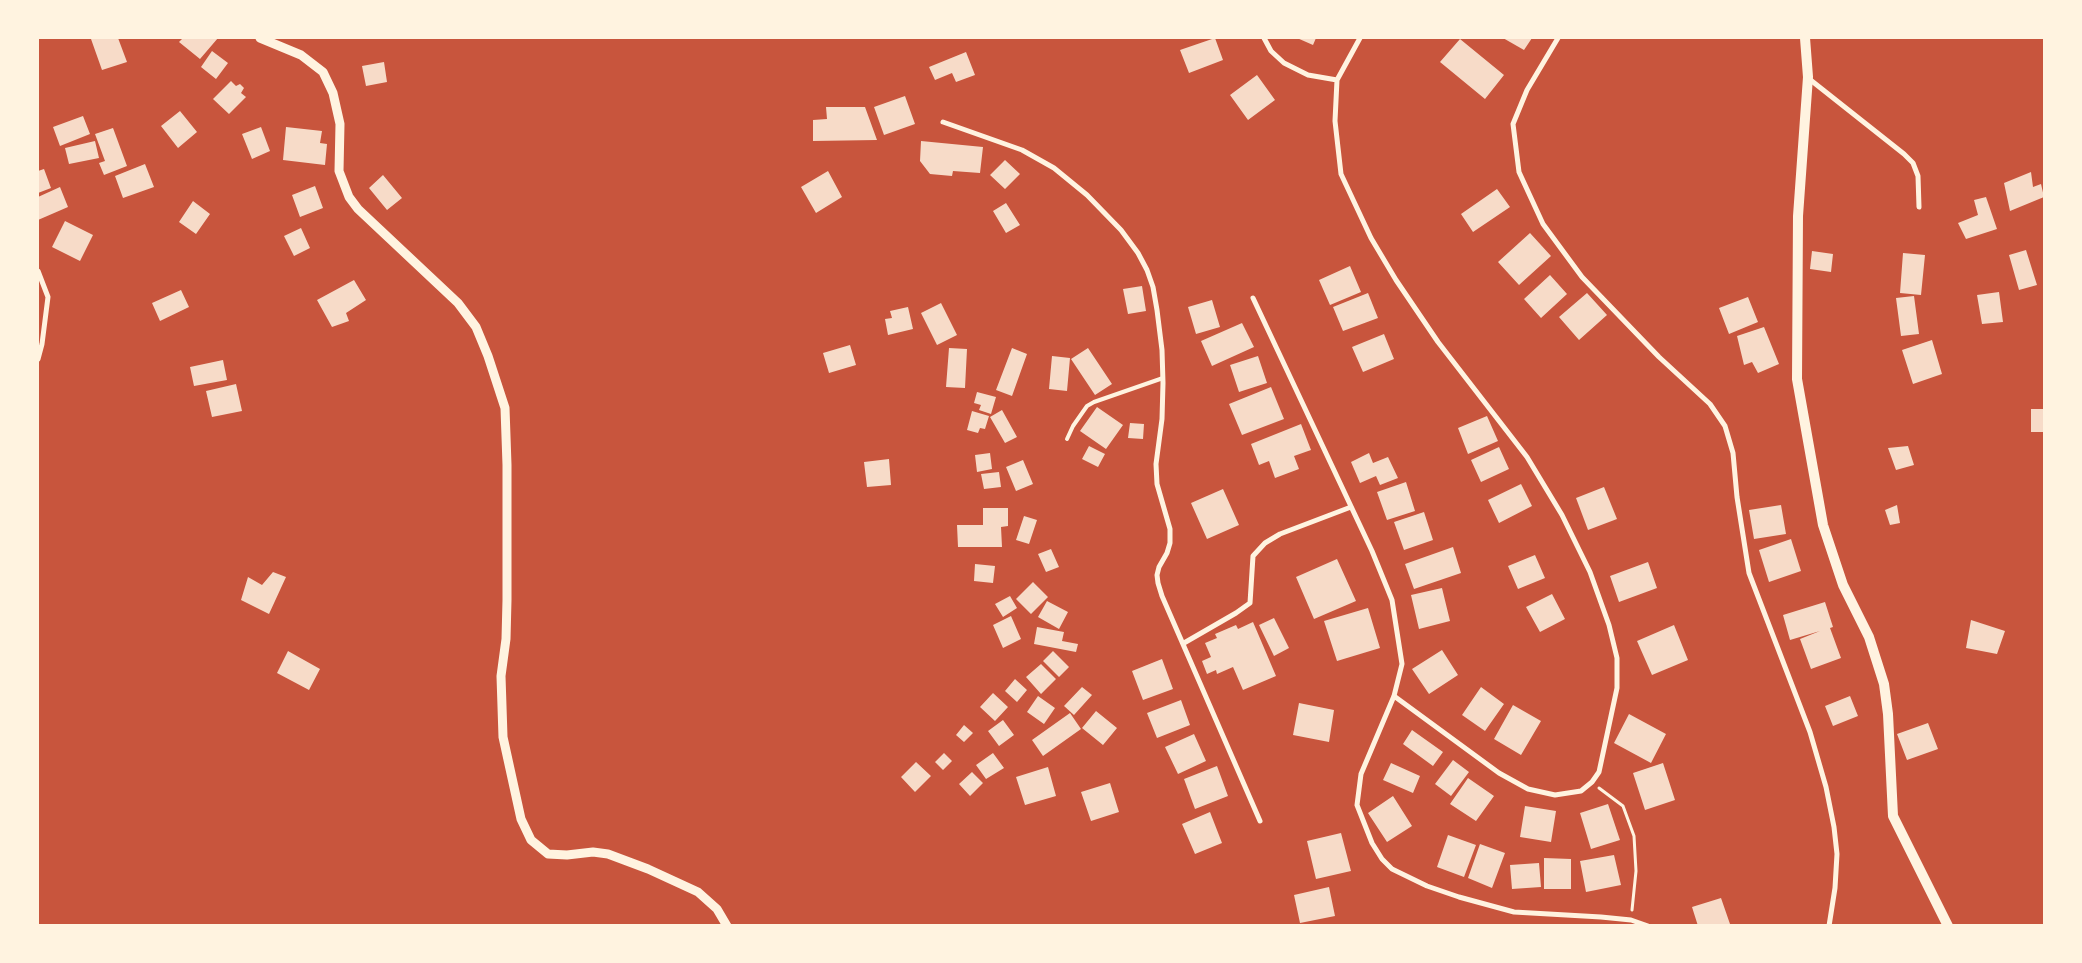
<!DOCTYPE html>
<style>
body{margin:0}
#map{position:relative;width:2082px;height:963px;overflow:hidden;background:#c8553d;font-family:Arial,sans-serif}
canvas{display:block}
.frame{position:absolute;inset:0;border:39px solid #fff3e0;pointer-events:none}
</style>
<div id="map">
<canvas width="2082" height="963"></canvas>
<div class="frame"></div>
</div>
<script>
const ctx = document.querySelector('canvas').getContext('2d');
ctx.lineJoin = 'round';
function paint(path, color) { ctx.fillStyle = color; ctx.fill(path, 'evenodd'); }
const poly = rows => new Path2D(rows.map(r => 'M' + r).join(''));
function trace(path, color, width, dash) { ctx.strokeStyle = color; ctx.lineWidth = width; ctx.lineCap = dash ? 'butt' : 'round'; ctx.setLineDash(dash || []); ctx.stroke(path); }
paint(poly([
 [96,38,118,38,127,62,102,70,91,39],
 [183,38,218,38,200,59,179,42],
 [1215,38,1223,60,1189,73,1180,50],
 [1297,38,1316,38,1313,45],
 [1503,38,1532,38,1524,50],
 [1460,39,1504,75,1485,99,1440,62],
 [212,51,228,63,216,79,201,67],
 [966,52,975,75,956,82,952,73,935,80,929,67],
 [384,62,387,82,366,86,362,66],
 [1257,75,1275,100,1248,120,1230,95],
 [231,81,236,86,240,84,244,88,241,93,246,97,229,114,213,99],
 [905,96,915,124,884,135,874,107],
 [826,107,865,107,877,140,813,141,813,120,827,119],
 [180,111,197,132,178,148,161,126],
 [83,116,90,134,60,146,53,127],
 [261,127,270,151,252,159,242,134],
 [286,127,322,131,320,143,327,144,325,165,283,160],
 [113,128,127,166,104,175,99,163,105,161,95,134],
 [95,141,99,158,69,164,65,148],
 [921,141,983,147,980,173,953,171,952,176,930,174,920,161],
 [1005,160,1020,174,1005,189,990,175],
 [145,164,154,187,123,198,115,176],
 [44,169,51,188,38,193,38,171],
 [828,171,842,197,816,213,801,187],
 [2031,172,2033,187,2041,184,2044,197,2010,211,2004,183],
 [383,175,402,198,387,210,369,188],
 [315,186,323,208,300,217,292,195],
 [60,187,68,207,38,220,38,197],
 [1497,189,1510,207,1473,232,1461,214],
 [1986,197,1997,229,1966,239,1958,223,1978,215,1974,200],
 [193,201,210,214,196,234,179,222],
 [1006,203,1020,225,1006,233,993,211],
 [65,221,93,235,80,261,52,247],
 [301,228,310,248,294,256,284,236],
 [1530,233,1551,256,1519,285,1498,262],
 [2026,250,2037,285,2019,290,2009,255],
 [1812,251,1833,254,1831,272,1810,269],
 [1903,253,1925,255,1921,295,1900,293],
 [1350,266,1361,292,1330,305,1319,280],
 [1550,275,1567,294,1541,318,1524,299],
 [354,280,366,300,346,313,349,321,332,327,317,300],
 [1142,286,1146,311,1128,314,1123,289],
 [181,290,189,307,160,321,152,303],
 [1999,292,2003,322,1982,324,1977,295],
 [1368,293,1378,318,1343,331,1333,307],
 [1587,293,1607,315,1579,340,1559,317],
 [1914,296,1919,334,1901,336,1896,298],
 [1748,297,1758,322,1729,334,1719,308],
 [1212,300,1220,327,1196,334,1188,307],
 [941,303,957,335,937,345,921,313],
 [908,307,913,329,888,335,885,319,892,318,890,311],
 [1242,323,1254,347,1212,366,1201,341],
 [1764,327,1779,364,1758,373,1752,362,1744,365,1737,336],
 [1384,334,1394,359,1363,372,1352,347],
 [1932,340,1942,374,1913,384,1902,350],
 [850,345,856,365,829,373,823,353],
 [949,348,967,349,965,388,946,387],
 [1012,348,1027,354,1012,396,996,390],
 [1088,348,1112,384,1095,395,1071,359],
 [1052,356,1070,358,1067,391,1049,389],
 [1258,356,1267,383,1239,392,1230,365],
 [223,360,227,380,194,386,190,367],
 [236,384,242,411,212,417,206,391],
 [1271,387,1284,419,1242,435,1229,404],
 [977,392,996,397,991,414,979,410,981,405,974,403],
 [1097,407,1123,425,1106,449,1080,431],
 [2031,409,2044,409,2044,432,2031,432],
 [1002,410,1017,437,1005,443,990,417],
 [972,411,989,416,985,429,980,428,978,433,967,430],
 [1487,416,1498,441,1468,454,1458,428],
 [1130,423,1144,424,1143,439,1128,438],
 [1301,424,1311,450,1294,456,1299,469,1275,478,1269,461,1259,465,1251,444],
 [1089,446,1105,454,1098,467,1082,459],
 [1908,446,1914,465,1896,470,1888,448],
 [1499,447,1509,469,1481,482,1471,460],
 [990,453,992,469,977,472,975,455],
 [1369,453,1373,463,1388,457,1398,478,1380,485,1376,476,1360,483,1351,462],
 [889,459,891,485,867,487,864,462],
 [1023,460,1033,484,1016,491,1006,467],
 [999,472,1001,487,984,489,981,474],
 [1406,482,1415,511,1387,520,1377,492],
 [1521,484,1532,506,1499,523,1488,500],
 [1604,487,1617,519,1588,530,1576,498],
 [1223,489,1239,525,1207,539,1191,503],
 [1781,505,1786,534,1754,539,1749,510],
 [1897,505,1900,523,1890,525,1885,510],
 [983,508,1008,508,1008,526,1001,527,1002,547,958,547,957,525,983,525],
 [1424,512,1433,540,1404,550,1394,522],
 [1024,516,1037,520,1029,544,1016,540],
 [1791,539,1801,571,1769,582,1759,550],
 [1453,547,1461,573,1414,589,1405,564],
 [1051,549,1059,567,1046,572,1038,554],
 [1535,555,1545,578,1518,589,1508,566],
 [1337,559,1356,601,1314,619,1296,577],
 [1648,562,1657,588,1619,602,1610,576],
 [975,564,995,566,993,583,974,581],
 [273,572,286,577,269,614,241,600,248,577,262,585],
 [1033,582,1048,597,1031,614,1016,599],
 [1442,588,1450,621,1419,629,1411,595],
 [1552,594,1565,619,1540,632,1526,607],
 [1010,596,1017,608,1003,617,995,604],
 [1047,601,1068,612,1059,629,1038,617],
 [1825,602,1833,627,1830,628,1841,658,1811,669,1800,639,1820,631,1790,640,1783,615],
 [1368,608,1380,648,1337,661,1324,621],
 [1011,616,1021,639,1003,648,993,625],
 [1274,618,1289,648,1274,656,1259,625],
 [1971,620,2005,631,1997,654,1966,648],
 [1253,622,1276,676,1243,690,1233,667,1217,674,1216,670,1207,674,1202,661,1211,657,1205,643,1217,638,1215,634,1236,625,1238,629],
 [1674,625,1688,660,1652,675,1637,641],
 [1037,627,1064,632,1062,641,1078,644,1076,652,1034,644],
 [1442,650,1458,675,1429,694,1412,669],
 [288,651,320,669,309,690,277,673],
 [1053,651,1069,667,1059,677,1043,661],
 [1162,659,1173,689,1143,700,1132,671],
 [1041,664,1056,679,1041,694,1026,677],
 [1015,679,1027,690,1017,702,1005,691],
 [1082,687,1092,695,1074,715,1064,706],
 [1481,687,1504,704,1485,731,1462,715],
 [993,693,1008,707,995,721,980,707],
 [1038,696,1055,708,1044,724,1027,712],
 [1850,696,1858,716,1833,726,1825,706],
 [1181,700,1190,725,1157,738,1147,713],
 [1299,703,1334,710,1329,742,1293,735],
 [1513,705,1541,721,1521,755,1494,739],
 [1096,711,1117,728,1103,745,1082,728],
 [1070,713,1081,729,1043,756,1032,740],
 [1629,714,1666,734,1651,763,1614,743],
 [1003,720,1014,735,999,746,988,731],
 [1928,723,1938,749,1907,760,1897,734],
 [964,725,973,733,964,742,956,735],
 [1412,730,1443,752,1433,766,1403,744],
 [1194,734,1206,761,1178,774,1165,747],
 [944,753,952,761,943,770,935,762],
 [993,753,1004,768,986,779,976,765],
 [1453,760,1469,772,1451,796,1435,784],
 [916,762,931,776,915,792,901,777],
 [1391,763,1420,776,1413,793,1383,780],
 [1663,763,1675,800,1645,810,1633,773],
 [1217,766,1228,796,1195,809,1184,779],
 [1048,767,1056,796,1025,805,1016,777],
 [972,772,983,783,970,796,959,784],
 [1468,778,1494,796,1476,821,1450,804],
 [1110,783,1119,812,1091,821,1081,792],
 [1393,796,1412,826,1387,842,1368,813],
 [1608,804,1620,840,1591,849,1580,813],
 [1525,806,1556,811,1551,842,1520,837],
 [1210,812,1222,843,1195,854,1182,824],
 [1341,833,1351,871,1316,879,1307,841],
 [1448,835,1476,845,1464,877,1437,867],
 [1480,844,1505,853,1492,888,1468,878],
 [1614,855,1621,885,1586,892,1580,861],
 [1544,858,1571,859,1571,889,1544,889],
 [1539,863,1541,887,1512,889,1510,865],
 [1329,887,1335,916,1300,923,1294,895],
 [1721,898,1730,924,1698,926,1692,907]
]), '#f7dbc8');
trace(poly([
 [1599,788,1623,806,1634,836,1636,871,1632,910]
]), '#fff3e0', 3);
trace(poly([
 [1067,439,1073,426,1087,406,1094,402,1163,378]
]), '#fff3e0', 4);
trace(poly([
 [1264,38,1271,51,1284,63,1308,75,1337,80],
 [1360,38,1337,80,1335,121,1341,174,1371,238,1396,280,1438,342,1527,457,1562,515,1590,572,1609,625,1617,658,1617,688,1599,772,1592,782,1581,791,1555,795,1528,789,1499,773,1394,696],
 [1558,38,1527,90,1513,124,1519,172,1543,224,1582,277,1659,357,1710,404,1725,426,1733,453,1737,497,1749,573,1810,732,1826,787,1834,827,1837,854,1835,888,1829,926],
 [1808,78,1904,154,1913,163,1918,176,1919,207],
 [943,122,1022,150,1054,168,1087,195,1121,230,1138,253,1147,270,1153,287,1157,310,1162,350,1163,383,1162,419,1156,464,1157,484,1170,529,1170,543,1167,553,1159,567,1157,575,1158,583,1162,596,1260,821],
 [38,271,48,297,42,344,38,359],
 [1253,298,1372,551,1392,600,1402,664,1394,696,1361,774,1357,805,1372,843,1382,859,1392,869,1427,886,1459,897,1514,912,1601,917,1631,920,1648,926],
 [1184,643,1236,613,1250,603,1253,556,1265,543,1280,534,1351,507]
]), '#fff3e0', 5);
trace(poly([
 [260,38,301,55,323,72,333,93,340,124,339,171,349,197,358,209,458,303,476,327,488,356,505,408,507,465,507,600,506,639,501,676,503,737,521,819,531,840,548,854,567,855,593,852,608,854,648,869,698,892,717,909,727,926]
]), '#fff3e0', 9);
trace(poly([
 [1805,38,1808,77,1798,216,1797,379,1823,525,1843,585,1869,637,1884,684,1888,714,1893,816,1948,926]
]), '#fff3e0', 10);
</script>
